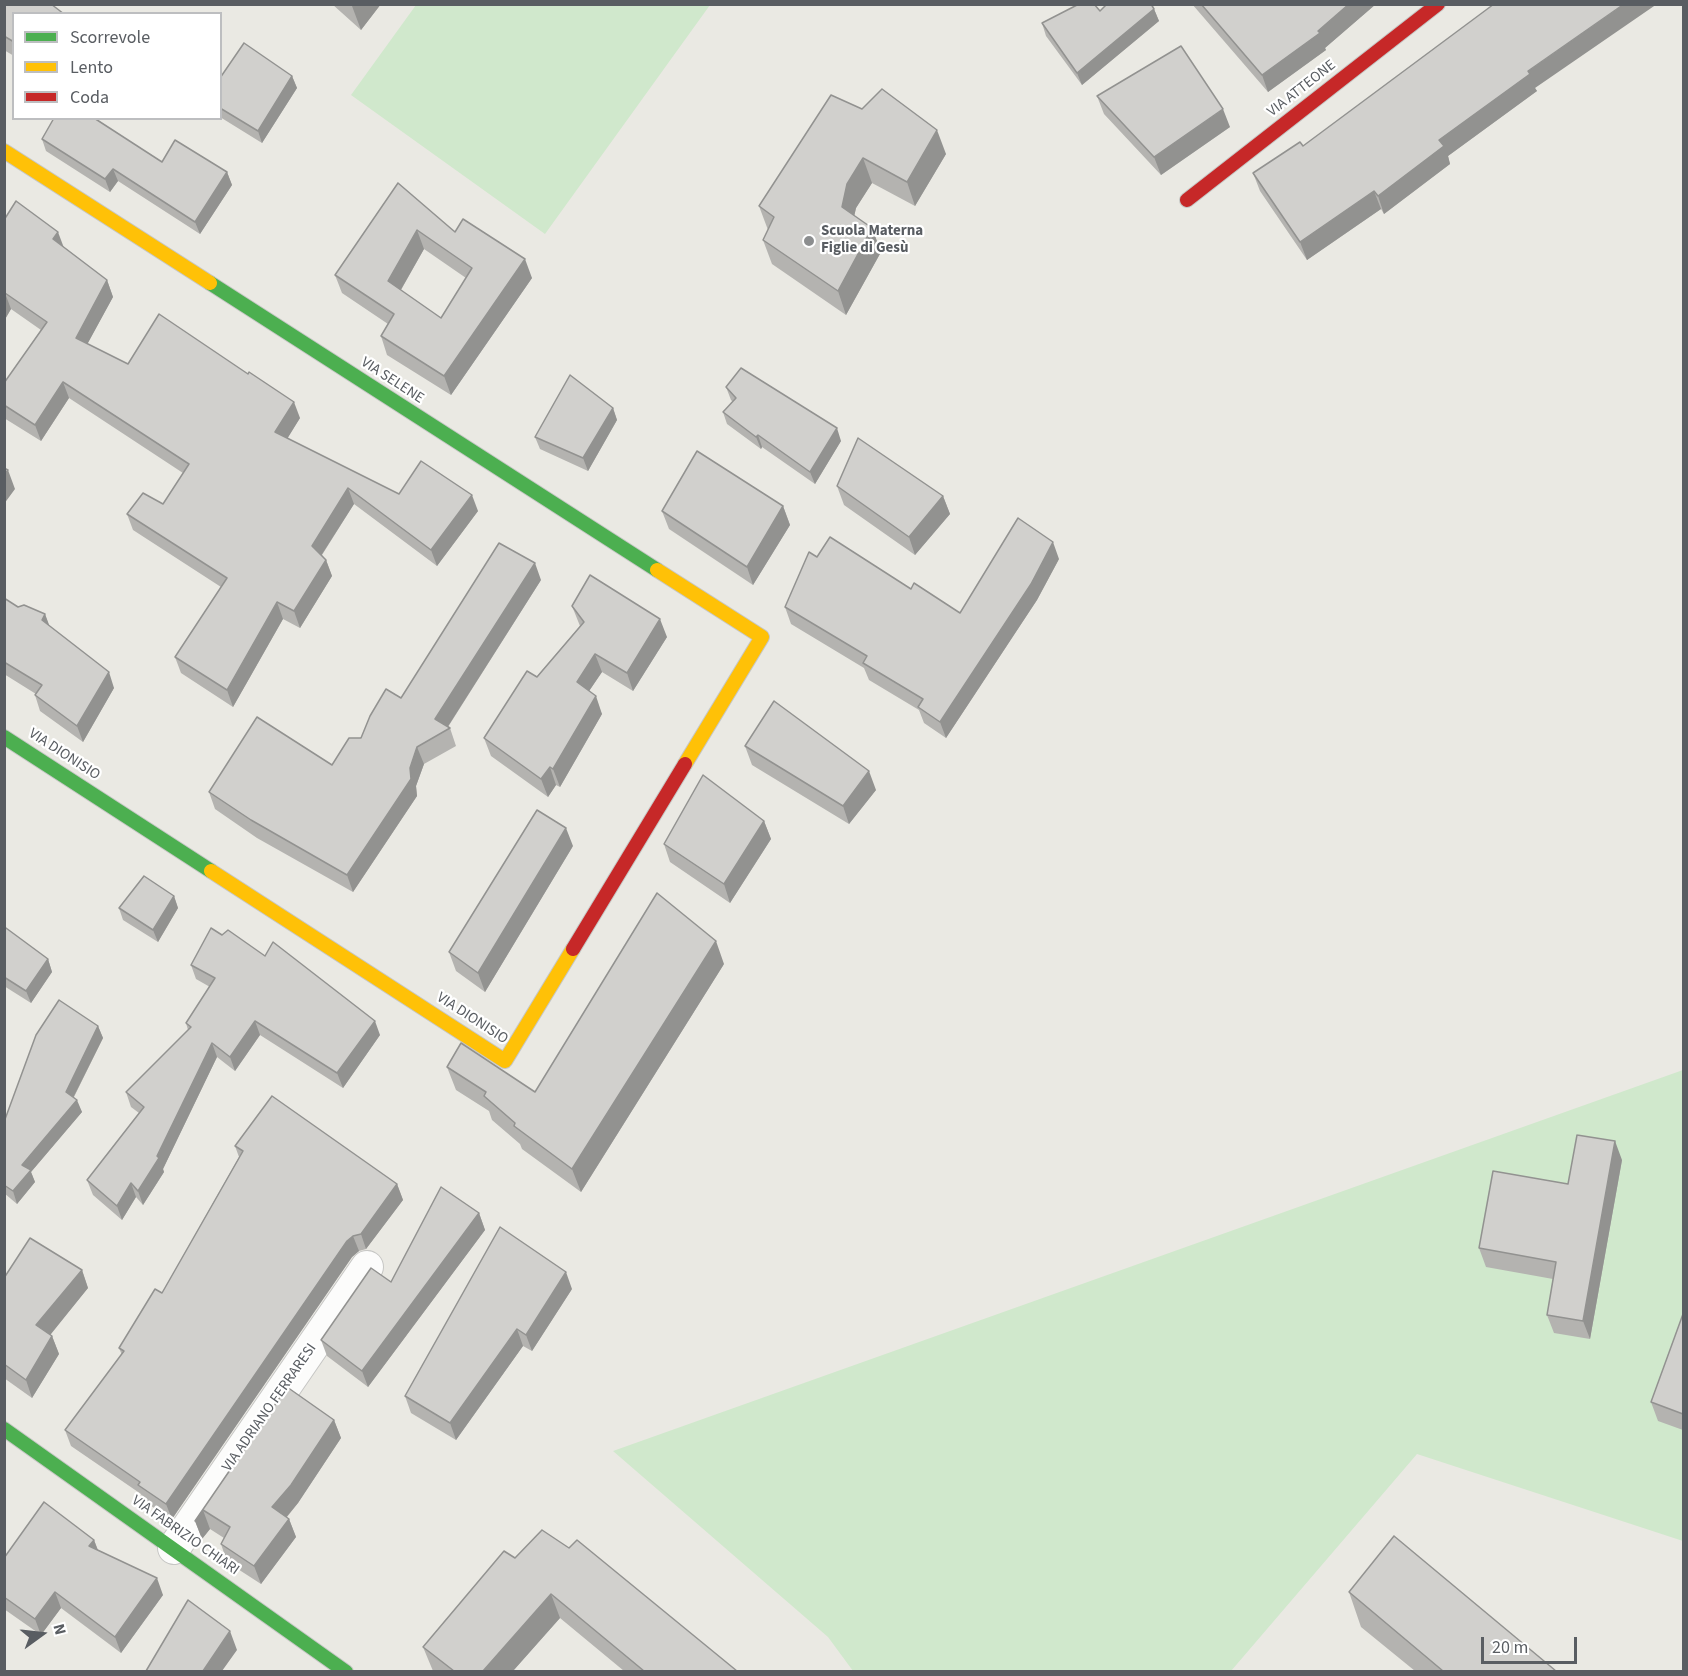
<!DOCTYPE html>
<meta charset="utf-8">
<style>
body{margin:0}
#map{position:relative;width:1688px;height:1676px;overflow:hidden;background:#eae9e3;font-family:"Source Sans 3",sans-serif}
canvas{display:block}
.frame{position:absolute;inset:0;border:6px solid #595d62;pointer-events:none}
.legend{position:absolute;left:12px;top:12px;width:210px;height:108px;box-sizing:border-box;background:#fff;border:2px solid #bdbec0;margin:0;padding:8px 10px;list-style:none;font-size:18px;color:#595d62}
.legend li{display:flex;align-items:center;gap:12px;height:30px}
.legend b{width:30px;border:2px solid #bdbec0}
.north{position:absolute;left:12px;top:1604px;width:60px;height:60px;-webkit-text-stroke:4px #fff;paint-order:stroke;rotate:75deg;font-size:16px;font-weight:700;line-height:24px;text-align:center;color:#595d62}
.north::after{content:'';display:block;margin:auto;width:21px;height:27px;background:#595d62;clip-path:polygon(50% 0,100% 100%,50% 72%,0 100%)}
.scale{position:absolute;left:1481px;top:1637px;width:96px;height:27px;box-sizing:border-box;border:3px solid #595d62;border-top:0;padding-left:8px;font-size:18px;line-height:21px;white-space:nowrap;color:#595d62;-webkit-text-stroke:4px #fff;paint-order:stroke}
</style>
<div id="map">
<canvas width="1688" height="1676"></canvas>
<div class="frame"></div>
<ul class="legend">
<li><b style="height:8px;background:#4caf50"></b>Scorrevole</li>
<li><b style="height:8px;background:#ffc107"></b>Lento</li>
<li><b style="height:8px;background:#c62828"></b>Coda</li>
</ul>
<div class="north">N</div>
<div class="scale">20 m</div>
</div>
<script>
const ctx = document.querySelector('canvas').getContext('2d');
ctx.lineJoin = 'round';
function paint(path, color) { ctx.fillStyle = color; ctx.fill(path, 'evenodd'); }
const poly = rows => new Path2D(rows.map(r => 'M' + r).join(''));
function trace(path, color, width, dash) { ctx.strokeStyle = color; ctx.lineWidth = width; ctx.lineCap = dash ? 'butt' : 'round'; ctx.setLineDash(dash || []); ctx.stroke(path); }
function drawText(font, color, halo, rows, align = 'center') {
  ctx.font = font + ' "Source Sans 3",sans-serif'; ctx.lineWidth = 4.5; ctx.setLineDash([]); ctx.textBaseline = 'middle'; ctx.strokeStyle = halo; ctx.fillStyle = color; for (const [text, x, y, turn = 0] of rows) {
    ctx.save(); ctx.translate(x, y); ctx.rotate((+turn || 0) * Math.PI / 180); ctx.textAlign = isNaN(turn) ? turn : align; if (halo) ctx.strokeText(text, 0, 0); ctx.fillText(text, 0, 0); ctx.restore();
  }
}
paint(poly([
 [416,5,416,4,710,5,545,234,351,95],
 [1683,1070,1683,1541,1417,1454,1231,1671,853,1671,828,1637,613,1451]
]), '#d0e8cc');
const street = poly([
 [174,1548,367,1267]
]);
const fast = poly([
 [210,283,657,570],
 [4,737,211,871],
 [4,1429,346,1672]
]);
const slow = poly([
 [4,151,210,283],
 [657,570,762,637,685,764],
 [211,871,505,1061,573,949]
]);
const jam = poly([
 [1187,200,1438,4],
 [573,949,685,764]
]);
trace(street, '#c6c6c4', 34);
trace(fast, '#c6c7c5', 16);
trace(slow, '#c6c7c5', 16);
trace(jam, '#c6c7c5', 16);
trace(street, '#fcfcfb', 32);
trace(fast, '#4caf50', 14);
trace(slow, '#ffc107', 14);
trace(jam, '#c62828', 14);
paint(poly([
 [4,4,14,14,14,56,4,50],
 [332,4,381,4,361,30],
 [1192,4,1376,4,1325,48,1326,50,1268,92],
 [1154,9,1159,21,1082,85,1046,36,1042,23,1100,11],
 [292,76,297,88,262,143,220,117,220,78],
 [1535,88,1537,91,1448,156,1450,164,1384,214,1381,209,1307,260,1260,191,1253,173,1303,146],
 [1097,96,1230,127,1161,175,1104,114],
 [862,109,946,154,915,206,872,183,856,208,854,216,872,228,881,252,846,315,772,264,763,240,768,230,759,206],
 [42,139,162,162,227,172,232,185,200,234,118,181,110,192,46,151],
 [398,183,455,232,532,278,451,395,387,355,381,336,388,324,342,293,335,275],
 [424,249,466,278,441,318,401,290],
 [4,220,64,247,107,280,113,297,87,344,128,364,300,418,287,438,399,494,478,511,437,566,354,504,322,555,326,560,332,576,300,628,283,619,233,707,181,673,175,657,221,587,133,530,127,514,163,504,183,473,69,398,41,441,4,418,4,383,41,330,11,309,4,321],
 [726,387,841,441,815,484,762,447,761,449,727,424,723,412,733,402,731,400],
 [613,408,617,420,588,471,540,449,535,437],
 [837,486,943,496,950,514,915,555,844,505],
 [783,506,790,525,753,585,669,529,662,511],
 [817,557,911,589,960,613,1059,559,1037,600,946,738,924,723,919,710,869,680,864,668,791,624,785,607],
 [541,580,448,727,450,728,456,746,424,764,416,786,417,796,353,892,257,838,215,809,209,792,332,765,401,698],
 [4,598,18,607,45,614,49,626,114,688,83,742,40,711,35,695,36,694,4,674],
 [572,606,667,637,633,691,602,672,589,691,602,714,560,787,556,785,548,797,491,756,484,738,580,626],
 [745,746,876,790,849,824,752,765],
 [764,821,771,839,730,903,670,862,664,844],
 [573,846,485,992,456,971,449,952],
 [174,896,178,908,158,942,123,920,119,908],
 [4,931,48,959,52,972,31,1003,4,986],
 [222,935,265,956,380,1035,343,1088,260,1035,235,1071,217,1057,163,1169,164,1172,143,1205,136,1197,122,1220,93,1195,87,1180,139,1113,131,1107,126,1092,188,1030,186,1023,210,987,196,979,191,965],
 [724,964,581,1192,522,1149,520,1144,492,1120,489,1111,456,1090,447,1067,535,1092],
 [98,1026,103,1038,74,1097,82,1112,31,1172,35,1182,17,1204,4,1193,4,1122],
 [235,1146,397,1184,403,1200,366,1249,359,1251,352,1257,172,1519,143,1501,141,1494,71,1446,65,1430,122,1355,119,1348,162,1293,239,1157],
 [1622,1160,1590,1339,1554,1333,1547,1315,1553,1279,1486,1267,1479,1248,1568,1184],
 [479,1213,485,1230,368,1387,327,1356,321,1340,391,1282],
 [82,1270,88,1288,50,1334,52,1336,59,1354,32,1398,4,1378,4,1278],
 [572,1289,532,1351,523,1346,456,1440,411,1413,405,1396],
 [1683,1314,1683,1430,1658,1421,1651,1402],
 [287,1387,334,1420,341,1438,298,1503,287,1517,289,1519,296,1537,261,1584,227,1562,221,1544,224,1538,210,1529,202,1539,195,1521],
 [94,1540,98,1550,163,1595,121,1653,61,1608,41,1635,4,1609,4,1558],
 [515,1558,737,1671,624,1671,560,1618,513,1671,433,1671,423,1647],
 [1349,1592,1556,1671,1415,1671,1361,1627]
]), '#b4b3b0');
paint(poly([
 [353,4,381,4,361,30,352,6],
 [1349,4,1376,4,1325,48,1326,50,1268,92,1262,75,1318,31],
 [1624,4,1657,4,1535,88,1537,91,1448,156,1450,164,1384,214,1378,196,1439,140,1528,71],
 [1154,9,1159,21,1082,85,1077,73],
 [292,76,297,88,262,143,258,131],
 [1223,109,1230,127,1161,175,1154,157],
 [937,130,946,154,915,206,907,182],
 [863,158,872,183,856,208,851,231,842,207,847,184],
 [113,169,118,181,110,192,105,179],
 [227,172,232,185,200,234,195,222],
 [1374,191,1381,209,1307,260,1300,242],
 [872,228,881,252,846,315,838,291],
 [417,230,424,249,395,300,388,281],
 [58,232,64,248,53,239],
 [525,259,532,278,451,395,444,376],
 [107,280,113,297,82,354,76,338],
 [5,293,11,309,4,321,4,294],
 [63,382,69,398,41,441,35,425],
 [294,402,300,418,281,449,275,432],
 [613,408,617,420,588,471,583,458],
 [837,428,841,441,815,484,810,472],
 [758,435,762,447,761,449,756,437],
 [8,470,15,489,4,504,4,475],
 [348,488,354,504,317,562,312,546],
 [472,495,478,511,437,566,431,550],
 [943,496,950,514,915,555,909,537],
 [783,506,790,525,753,585,747,567],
 [1053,542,1059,559,1037,600,946,738,940,722],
 [326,560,332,576,300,628,294,611],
 [535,563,541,580,445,731,435,719],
 [277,602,283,619,233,707,227,690],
 [45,614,51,630,42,620],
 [660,619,667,637,633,691,627,673],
 [595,654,602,672,583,700,577,682],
 [109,672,114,688,83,742,77,726],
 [596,696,602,714,560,787,553,769],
 [417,747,424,764,416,786,417,796,353,892,347,875,410,768],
 [550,767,556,785,548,797,541,779],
 [869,771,876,790,849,824,843,806],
 [764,821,771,839,730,903,724,884],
 [566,828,573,846,485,992,478,973],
 [174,896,178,908,158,942,153,930],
 [716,941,724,964,581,1192,572,1169],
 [48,959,52,972,31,1003,26,991],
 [255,1021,260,1035,235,1071,230,1057],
 [375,1021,380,1035,343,1088,337,1073],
 [98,1026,103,1038,70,1104,66,1092],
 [212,1043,217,1057,163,1169,164,1172,143,1205,138,1191,157,1156],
 [77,1100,82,1112,31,1172,35,1182,17,1204,13,1191,22,1165],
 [1615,1141,1622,1160,1590,1339,1583,1321],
 [131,1183,136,1197,122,1220,117,1206],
 [397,1184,403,1200,366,1249,361,1234],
 [479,1213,485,1230,368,1387,362,1371],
 [353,1236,359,1251,352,1257,172,1519,166,1504,347,1241],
 [82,1270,88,1288,43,1344,36,1325],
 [566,1272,572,1289,532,1351,526,1335],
 [517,1329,523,1346,456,1440,450,1423],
 [52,1336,59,1354,32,1398,26,1380],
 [334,1420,341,1438,298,1503,279,1526,272,1507],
 [203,1510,210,1529,202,1539,195,1521],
 [289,1519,296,1537,261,1584,254,1566],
 [94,1540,100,1556,89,1546],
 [157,1578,163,1595,121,1653,115,1637],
 [55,1592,61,1608,41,1635,35,1619],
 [551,1594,560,1618,513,1671,483,1671],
 [230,1631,237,1650,222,1671,203,1671]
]), '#929290');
const building = poly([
 [4,4,51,4,64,14,14,14,14,42,4,36,4,4],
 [1079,4,1094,4,1100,11,1107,4,1151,4,1154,9,1077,73,1042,23,1079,4],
 [1201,4,1349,4,1318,31,1320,33,1262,75,1201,4],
 [1494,4,1624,4,1528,71,1530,74,1439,140,1444,146,1378,196,1374,191,1300,242,1253,173,1300,142,1303,146,1494,4],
 [244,43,292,76,258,131,220,108,220,78,244,43],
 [1181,46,1223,109,1154,157,1097,96,1181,46],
 [882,89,937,130,907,182,863,158,847,184,842,207,872,228,838,291,763,240,774,217,759,206,831,95,862,109,882,89],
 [54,118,94,118,162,162,175,140,227,172,195,222,113,169,105,179,42,139,54,118],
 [398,183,455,232,463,219,525,259,444,376,381,336,394,314,335,275,398,183],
 [417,230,472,268,441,318,388,281,417,230],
 [16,201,58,232,53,239,107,280,76,338,128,364,159,314,248,374,249,372,294,402,275,432,399,494,421,461,472,495,431,550,348,488,312,546,326,560,294,611,277,602,227,690,175,657,227,578,127,514,143,493,163,504,189,464,63,382,35,425,4,405,4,383,47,322,5,293,4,294,4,220,16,201],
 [741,368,837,428,810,472,758,435,756,437,723,412,736,398,726,387,741,368],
 [570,375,613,408,583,458,535,437,570,375],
 [858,438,943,496,909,537,837,486,858,438],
 [697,451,783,506,747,567,662,511,697,451],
 [4,468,8,470,4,475,4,468],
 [1018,518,1053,542,1031,584,940,722,918,707,923,699,863,663,867,656,785,607,809,552,817,557,830,537,911,589,914,583,960,613,1018,518],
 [499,543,535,563,435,719,450,728,417,747,410,768,411,779,347,875,251,820,209,792,257,717,332,765,349,738,361,738,370,716,386,689,401,698,499,543],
 [590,575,660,619,627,673,595,654,577,682,596,696,553,769,550,767,541,779,484,738,527,671,537,677,584,622,572,606,590,575],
 [4,598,18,607,24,605,45,614,42,620,109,672,77,726,35,695,42,685,4,662,4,598],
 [774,701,869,771,843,806,745,746,774,701],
 [703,775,764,821,724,884,664,844,703,775],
 [537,810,566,828,478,973,449,952,537,810],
 [144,876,174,896,153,930,119,908,144,876],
 [657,893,716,941,572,1169,514,1126,515,1123,484,1096,486,1092,447,1067,461,1043,535,1092,657,893],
 [6,928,48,959,26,991,4,977,4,931,6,928],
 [211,928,222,935,228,930,265,956,273,942,375,1021,337,1073,255,1021,230,1057,212,1043,157,1156,159,1158,138,1191,131,1183,117,1206,87,1180,144,1107,126,1092,191,1027,186,1023,215,978,191,965,211,928],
 [59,1000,98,1026,66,1092,77,1100,22,1165,31,1170,13,1191,4,1185,4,1122,36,1035,59,1000],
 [272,1096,397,1184,361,1234,353,1236,347,1241,166,1504,138,1485,140,1482,65,1430,124,1351,119,1348,155,1289,162,1293,243,1151,235,1146,272,1096],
 [1577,1135,1615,1141,1583,1321,1547,1315,1556,1262,1479,1248,1493,1171,1568,1184,1577,1135],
 [441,1187,479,1213,362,1371,321,1340,371,1268,391,1282,441,1187],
 [500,1227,566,1272,526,1335,517,1329,450,1423,405,1396,500,1227],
 [30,1238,82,1270,36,1325,52,1336,26,1380,4,1364,4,1278,30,1238],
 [1683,1314,1683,1414,1651,1402,1683,1314],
 [287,1387,334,1420,291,1485,272,1507,289,1519,254,1566,221,1544,230,1527,203,1510,195,1521,287,1387],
 [44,1502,94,1540,89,1546,157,1578,115,1637,55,1592,35,1619,4,1597,4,1558,44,1502],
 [542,1530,569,1548,577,1540,737,1671,644,1671,551,1594,483,1671,454,1671,423,1647,504,1551,515,1558,542,1530],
 [1394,1536,1556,1671,1443,1671,1349,1592,1394,1536],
 [188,1600,230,1631,203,1671,146,1671,188,1600]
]);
paint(building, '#d1d0cd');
trace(building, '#929290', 1.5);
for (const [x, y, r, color] of [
 [809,241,6,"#8c8e8f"]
]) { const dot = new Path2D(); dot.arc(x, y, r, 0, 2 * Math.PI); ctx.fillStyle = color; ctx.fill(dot); trace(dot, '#fff', 2); }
drawText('15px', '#595d62', '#fff', [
 ["VIA ATTEONE",1302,89,-38],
 ["VIA SELENE",392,381,33],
 ["VIA DIONISIO",64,755,33],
 ["VIA DIONISIO",472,1019,33],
 ["VIA ADRIANO FERRARESI",270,1408,-55],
 ["VIA FABRIZIO CHIARI",185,1536,35]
]);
drawText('bold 15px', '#595d62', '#fff', [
 ["Scuola Materna",821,232],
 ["Figlie di Gesù",821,249]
], 'left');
</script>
